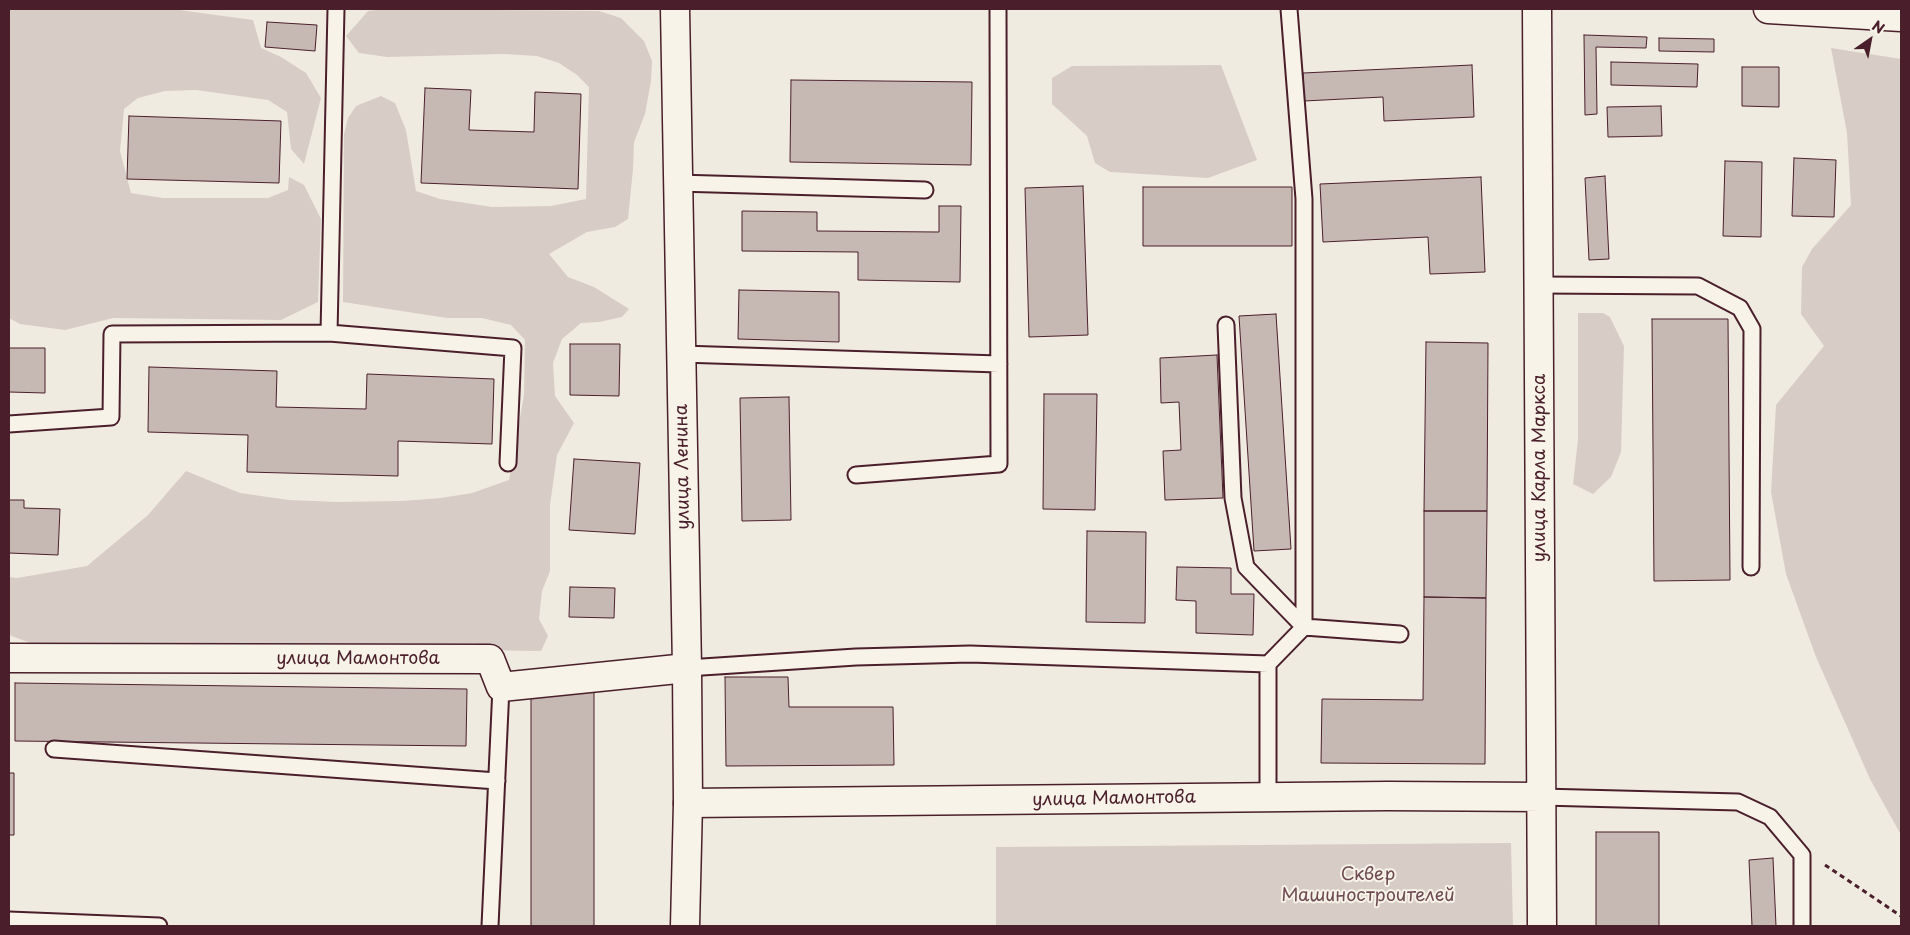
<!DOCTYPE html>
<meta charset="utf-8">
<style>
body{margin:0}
#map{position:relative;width:1910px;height:935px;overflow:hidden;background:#f0ebe0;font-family:"Playpen Sans",sans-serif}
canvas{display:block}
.frame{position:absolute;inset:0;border:10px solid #4a1f2b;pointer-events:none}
.north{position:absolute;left:1845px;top:15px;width:50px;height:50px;-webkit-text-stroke:4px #f7f3e8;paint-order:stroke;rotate:33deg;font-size:14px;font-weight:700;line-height:20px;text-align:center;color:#4a1f2b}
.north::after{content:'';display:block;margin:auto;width:18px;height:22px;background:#4a1f2b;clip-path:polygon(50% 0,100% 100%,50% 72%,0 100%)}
</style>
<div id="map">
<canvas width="1910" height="935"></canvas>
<div class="frame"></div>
<div class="north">N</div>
</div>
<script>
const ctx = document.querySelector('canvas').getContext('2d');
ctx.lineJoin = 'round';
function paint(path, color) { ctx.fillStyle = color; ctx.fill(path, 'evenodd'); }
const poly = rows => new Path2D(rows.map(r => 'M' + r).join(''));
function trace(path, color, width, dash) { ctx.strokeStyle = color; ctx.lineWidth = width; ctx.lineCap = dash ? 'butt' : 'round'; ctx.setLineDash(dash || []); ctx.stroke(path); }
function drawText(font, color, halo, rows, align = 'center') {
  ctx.font = font + ' "Playpen Sans",sans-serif'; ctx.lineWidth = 4; ctx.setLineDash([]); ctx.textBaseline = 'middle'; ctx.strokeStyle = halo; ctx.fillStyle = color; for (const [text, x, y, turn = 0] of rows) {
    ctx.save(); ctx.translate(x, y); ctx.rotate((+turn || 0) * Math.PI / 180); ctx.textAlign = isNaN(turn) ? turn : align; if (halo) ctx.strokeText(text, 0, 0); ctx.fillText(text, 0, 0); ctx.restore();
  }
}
paint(poly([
 [9,9,172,9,253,20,261,48,281,57,306,73,321,98,304,164,291,149,287,112,268,100,196,90,165,91,138,98,124,109,120,151,131,193,163,198,268,198,288,190,289,177,304,185,321,219,318,302,281,320,113,318,65,330,20,324,9,318],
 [384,9,599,11,621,18,644,41,652,61,651,81,645,114,634,142,633,169,628,219,615,227,587,232,549,254,568,277,594,287,629,309,622,317,599,322,581,323,562,339,553,363,555,396,574,423,557,455,550,505,550,571,542,591,539,619,548,636,541,651,33,644,9,635,9,577,17,578,87,566,148,515,186,471,240,493,289,500,338,502,402,501,441,498,472,493,509,480,524,395,525,340,511,325,482,318,447,318,343,302,344,134,348,118,356,106,381,96,395,103,406,130,416,191,440,199,492,207,551,206,586,199,589,87,577,75,559,63,537,56,503,54,387,57,359,53,346,36,368,11],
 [1831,48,1901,59,1901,835,1870,779,1816,657,1786,574,1771,492,1776,405,1824,346,1801,314,1802,267,1812,249,1851,205,1847,133],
 [1221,65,1257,160,1208,178,1110,172,1095,163,1087,136,1052,104,1052,78,1072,66],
 [1578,313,1603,313,1610,317,1624,346,1621,452,1611,477,1593,494,1573,484,1578,439],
 [1511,843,1513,926,996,926,996,847]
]), '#d8cdc6');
const building = poly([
 [267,22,317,25,315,51,265,47,267,22],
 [1584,35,1647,37,1646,48,1596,47,1597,114,1585,115,1584,35],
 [1659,38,1714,39,1714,52,1659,51,1659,38],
 [1611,62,1698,64,1697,87,1611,85,1611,62],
 [1472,65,1474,117,1384,121,1383,97,1304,101,1303,73,1472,65],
 [1742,67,1779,67,1779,107,1742,106,1742,67],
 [791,80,972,82,971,165,790,162,791,80],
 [425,88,471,90,469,130,534,132,535,92,581,94,578,189,421,183,425,88],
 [1661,106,1662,136,1608,137,1607,107,1661,106],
 [129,116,281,121,279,183,127,179,129,116],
 [1794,158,1836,160,1834,217,1792,216,1794,158],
 [1725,161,1762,162,1761,237,1723,236,1725,161],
 [1605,176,1609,259,1589,260,1585,178,1605,176],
 [1481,177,1485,272,1430,274,1428,237,1323,242,1320,184,1481,177],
 [1083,186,1088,335,1029,337,1025,188,1083,186],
 [1143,187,1292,187,1292,246,1143,246,1143,187],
 [939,206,961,206,960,282,858,280,858,252,742,251,742,211,817,212,817,231,939,232,939,206],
 [739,290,839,292,839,342,738,339,739,290],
 [1276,314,1291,549,1254,551,1239,316,1276,314],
 [1652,319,1728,319,1730,580,1654,581,1652,319],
 [1426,342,1488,343,1487,511,1424,511,1426,342],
 [570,344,620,344,619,396,570,395,570,344],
 [9,348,45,348,45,393,9,392,9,348],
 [1217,355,1223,498,1165,500,1163,451,1181,450,1179,402,1161,403,1160,358,1217,355],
 [149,367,277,371,276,407,366,409,367,374,494,379,492,444,398,441,398,476,247,472,248,435,148,432,149,367],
 [1044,394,1097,394,1095,510,1043,509,1044,394],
 [789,397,791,520,742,521,740,398,789,397],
 [574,459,640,463,635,534,569,530,574,459],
 [9,500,24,500,24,508,60,509,58,555,9,553,9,500],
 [1424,511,1487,511,1486,598,1424,597,1424,511],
 [1087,531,1146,532,1145,623,1086,622,1087,531],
 [1177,567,1231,568,1231,594,1254,594,1253,635,1196,633,1196,601,1176,600,1177,567],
 [570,587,615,588,614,618,569,617,570,587],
 [1424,597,1486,598,1485,764,1321,763,1322,699,1423,700,1424,597],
 [725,677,788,677,789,707,893,707,894,765,726,766,725,677],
 [15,683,467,689,466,746,15,741,15,683],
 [594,690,594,926,531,926,531,691,594,690],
 [9,773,14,773,14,835,9,835,9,773],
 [1596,832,1659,832,1659,926,1596,926,1596,832],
 [1773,858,1776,926,1752,926,1749,860,1773,858]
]);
paint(building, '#c6b8b3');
trace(building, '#4a1f2b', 1);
const service = poly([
 [677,183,925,190],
 [1539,285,1698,286,1740,308,1752,329,1751,567],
 [1226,325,1233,498,1246,567,1304,627,1400,634],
 [329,333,336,9],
 [681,354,999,364],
 [9,424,111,417,112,334,329,333,513,348,508,463],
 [856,475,999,464,998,9],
 [687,668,856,657,970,654,1268,664],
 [54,749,497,781],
 [1268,797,1268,664,1304,627,1304,199,1289,9],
 [1541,797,1738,802,1770,817,1802,855,1802,926],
 [9,924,9,920,159,926],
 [490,926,501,687]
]);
const minor = poly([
 [1537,9,1542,926],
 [1768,9,1901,17],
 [9,658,490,659,501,687,687,668],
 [688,803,1388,796,1541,797]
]);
const tertiary = poly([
 [675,9,687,668,688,803,685,926]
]);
trace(service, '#4a1f2b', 19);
trace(minor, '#4a1f2b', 31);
trace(tertiary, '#4a1f2b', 31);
trace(poly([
 [1825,865,1901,916]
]), '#4a1f2b', 3, [5, 4]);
trace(service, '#f7f3e8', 15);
trace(minor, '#f7f3e8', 28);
trace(tertiary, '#f7f3e8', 28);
drawText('18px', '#4a1f2b', '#f7f3e8', [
 ["улица Ленина",683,467,-91],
 ["улица Карла Маркса",1540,468,-90],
 ["улица Мамонтова",358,659],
 ["улица Мамонтова",1114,799,-1]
]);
drawText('18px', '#6e4a52', '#f7f3e8', [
 ["Сквер",1368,875],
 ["Машиностроителей",1368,896]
]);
</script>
